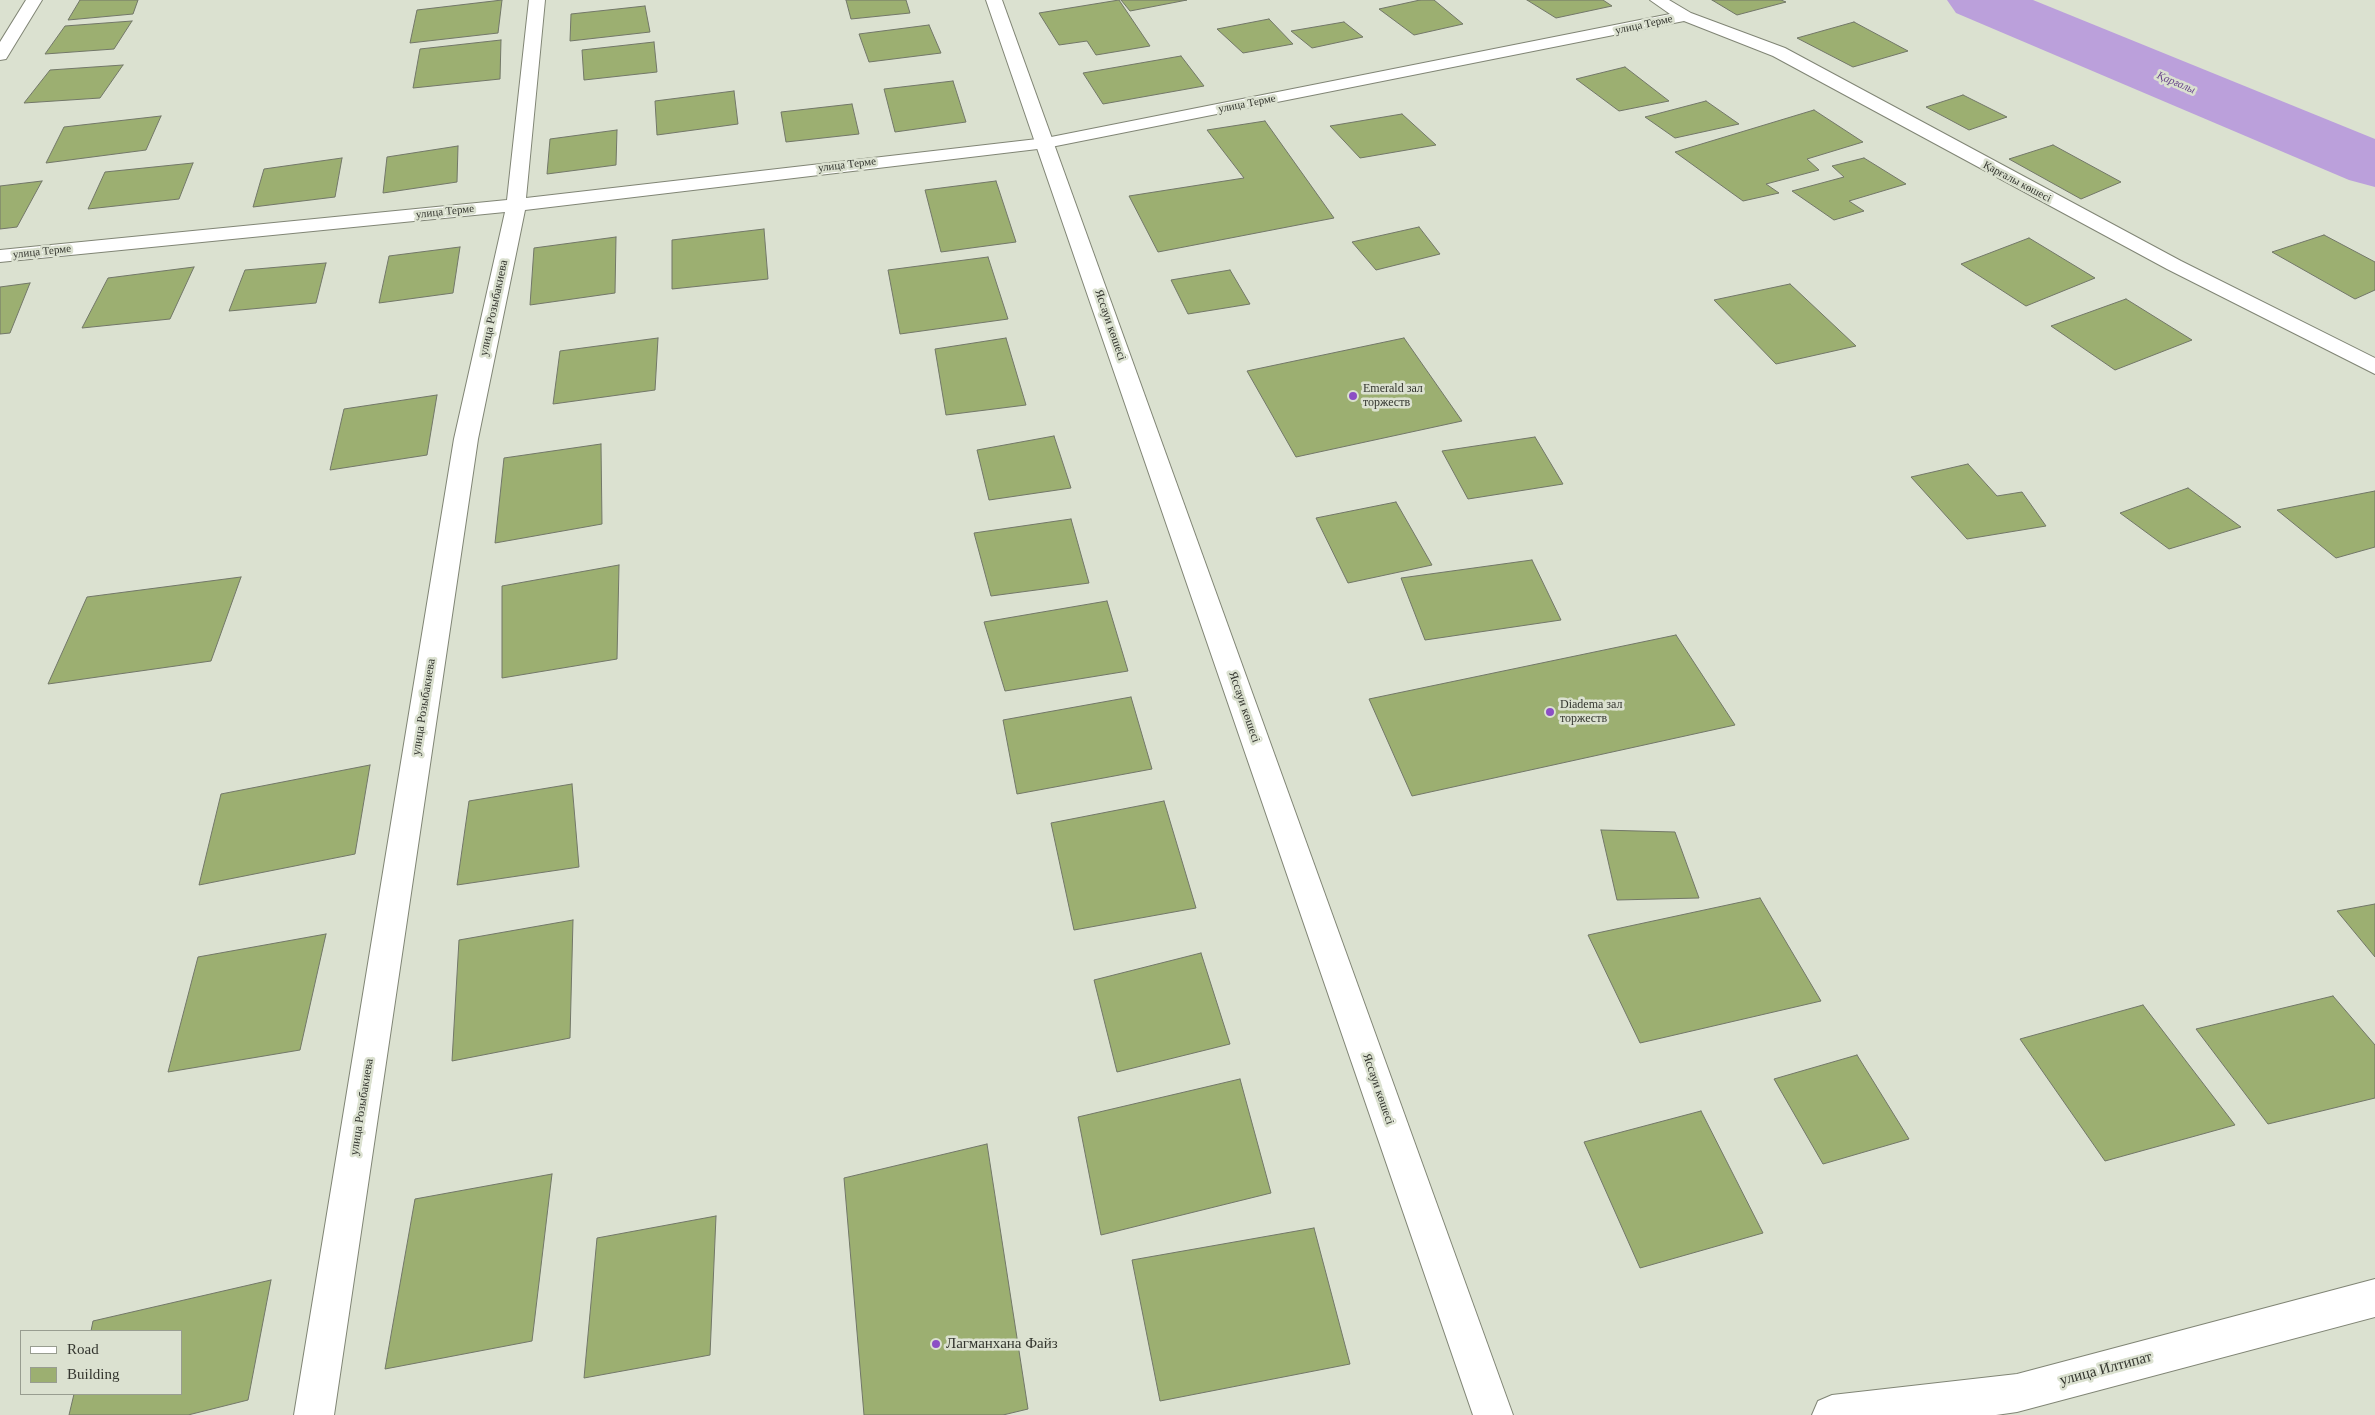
<!DOCTYPE html>
<meta charset="utf-8">
<style>
body{margin:0}
#map{position:relative;width:2375px;height:1415px;overflow:hidden;background:#dbe1d0;font-family:Georgia,serif}
canvas{display:block}
.legend{position:absolute;left:20px;top:1330px;width:162px;height:65px;box-sizing:border-box;background:#dbe1d0;border:1px solid #989d90;margin:0;padding:6px 9px;list-style:none;font-size:15px;color:#34362f}
.legend li{display:flex;align-items:center;gap:10px;height:25px}
.legend b{width:25px;border:1px solid #989d90}
</style>
<div id="map">
<canvas width="2375" height="1415"></canvas>
<ul class="legend">
<li><b style="height:6px;background:#fff"></b>Road</li>
<li><b style="height:14px;background:#9caf71"></b>Building</li>
</ul>
</div>
<script>
const ctx = document.querySelector('canvas').getContext('2d');
ctx.lineJoin = 'round';
const poly = rows => new Path2D(rows.map(r => 'M' + r).join(''));
function paint(path, color) { ctx.fillStyle = color; ctx.fill(path, 'evenodd'); }
function trace(path, color, width, dash) { ctx.strokeStyle = color; ctx.lineWidth = width; ctx.lineCap = dash ? 'butt' : 'round'; ctx.setLineDash(dash || []); ctx.stroke(path); }
function drawText(font, color, halo, rows, align = 'center') {
  ctx.font = font + ' Georgia,serif'; ctx.lineWidth = 5; ctx.setLineDash([]); ctx.textBaseline = 'middle'; ctx.strokeStyle = halo; ctx.fillStyle = color; for (const [text, x, y, turn = 0] of rows) {
    ctx.save(); ctx.translate(x, y); ctx.rotate((+turn || 0) * Math.PI / 180); ctx.textAlign = isNaN(turn) ? turn : align; if (halo) ctx.strokeText(text, 0, 0); ctx.fillText(text, 0, 0); ctx.restore();
  }
}
paint(poly([
 [1947,0,2033,0,2375,139,2375,187,2349,180,1956,13,1947,0]
]), '#bba0db');
const building = poly([
 [80,0,138,0,133,14,68,20,80,0],
 [502,0,498,33,410,43,417,10,502,0],
 [846,0,906,0,910,13,851,19,846,0],
 [1119,0,1150,46,1096,55,1087,41,1059,45,1039,13,1119,0],
 [1121,0,1187,0,1130,11,1121,0],
 [1420,0,1434,0,1463,24,1414,35,1379,9,1420,0],
 [1527,0,1603,0,1612,6,1556,18,1527,0],
 [1712,0,1781,0,1786,2,1737,15,1712,0],
 [645,6,650,32,570,41,571,14,645,6],
 [1269,19,1293,44,1243,53,1217,29,1269,19],
 [132,21,114,49,45,54,65,26,132,21],
 [1344,22,1363,37,1312,48,1291,31,1344,22],
 [1854,22,1908,51,1853,67,1797,38,1854,22],
 [929,25,941,53,869,62,859,34,929,25],
 [501,40,500,79,413,88,420,49,501,40],
 [654,42,657,72,584,80,582,50,654,42],
 [1181,56,1204,86,1103,104,1083,73,1181,56],
 [123,65,100,98,24,103,50,70,123,65],
 [1625,67,1669,101,1619,111,1576,79,1625,67],
 [953,81,966,122,895,132,884,89,953,81],
 [734,91,738,124,657,135,655,101,734,91],
 [1963,95,2007,117,1969,130,1926,107,1963,95],
 [1706,101,1739,124,1675,138,1645,117,1706,101],
 [852,104,859,134,786,142,781,112,852,104],
 [1814,110,1863,142,1807,159,1819,170,1766,184,1779,193,1743,201,1675,152,1814,110],
 [1402,114,1436,145,1360,158,1330,126,1402,114],
 [161,116,146,150,46,163,64,127,161,116],
 [1265,121,1334,218,1158,252,1129,196,1244,178,1207,130,1265,121],
 [617,130,616,165,547,174,550,139,617,130],
 [2053,145,2121,182,2081,199,2009,159,2053,145],
 [458,146,457,182,383,193,387,157,458,146],
 [342,158,335,197,253,207,264,169,342,158],
 [1864,158,1906,184,1849,201,1864,211,1834,220,1792,191,1844,177,1832,166,1864,158],
 [193,163,179,199,88,209,105,172,193,163],
 [42,181,17,227,0,229,0,186,42,181],
 [996,181,1016,242,941,252,925,190,996,181],
 [1419,227,1440,254,1376,270,1352,242,1419,227],
 [764,229,768,279,672,289,672,240,764,229],
 [2324,235,2375,262,2375,290,2355,299,2272,252,2324,235],
 [616,237,615,293,530,305,534,248,616,237],
 [2029,238,2095,278,2026,306,1961,264,2029,238],
 [460,247,453,293,379,303,389,256,460,247],
 [988,257,1008,319,900,334,888,270,988,257],
 [326,263,316,303,229,311,245,270,326,263],
 [194,267,170,319,82,328,108,278,194,267],
 [1230,270,1250,304,1188,314,1171,280,1230,270],
 [30,283,10,333,0,334,0,287,30,283],
 [1790,284,1856,346,1776,364,1714,300,1790,284],
 [2126,299,2192,340,2115,370,2051,326,2126,299],
 [658,338,655,390,553,404,560,351,658,338],
 [1006,338,1026,405,946,415,935,349,1006,338],
 [1404,338,1462,421,1296,457,1247,371,1404,338],
 [437,395,427,455,330,470,344,409,437,395],
 [1054,436,1071,488,989,500,977,450,1054,436],
 [1535,437,1563,484,1468,499,1442,451,1535,437],
 [601,444,602,524,495,543,504,458,601,444],
 [1968,464,1997,496,2022,492,2046,526,1967,539,1911,477,1968,464],
 [2188,488,2241,527,2169,549,2120,513,2188,488],
 [2375,491,2375,547,2336,558,2277,510,2375,491],
 [1396,502,1432,565,1348,583,1316,518,1396,502],
 [1071,519,1089,583,991,596,974,533,1071,519],
 [1532,560,1561,620,1425,640,1401,578,1532,560],
 [619,565,617,659,502,678,502,586,619,565],
 [241,577,211,661,48,684,87,597,241,577],
 [1107,601,1128,671,1005,691,984,622,1107,601],
 [1676,635,1735,725,1412,796,1369,699,1676,635],
 [1131,697,1152,769,1017,794,1003,720,1131,697],
 [370,765,355,854,199,885,221,794,370,765],
 [572,784,579,867,457,885,469,801,572,784],
 [1164,801,1196,908,1074,930,1051,823,1164,801],
 [1601,830,1675,832,1699,898,1617,900,1601,830],
 [1760,898,1821,1001,1640,1043,1588,935,1760,898],
 [2375,904,2375,957,2337,911,2375,904],
 [573,920,570,1038,452,1061,459,940,573,920],
 [326,934,300,1050,168,1072,198,957,326,934],
 [1201,953,1230,1044,1117,1072,1094,980,1201,953],
 [2333,996,2375,1045,2375,1098,2268,1124,2196,1029,2333,996],
 [2143,1005,2235,1125,2105,1161,2020,1039,2143,1005],
 [1857,1055,1909,1139,1823,1164,1774,1079,1857,1055],
 [1240,1079,1271,1193,1101,1235,1078,1117,1240,1079],
 [1701,1111,1763,1233,1640,1268,1584,1142,1701,1111],
 [987,1144,1028,1409,1003,1415,864,1415,844,1178,987,1144],
 [552,1174,532,1341,385,1369,415,1199,552,1174],
 [716,1216,710,1355,584,1378,597,1238,716,1216],
 [1314,1228,1350,1364,1160,1401,1132,1260,1314,1228],
 [271,1280,248,1400,188,1415,69,1415,74,1394,181,1394,181,1331,91,1331,93,1321,271,1280]
]);
paint(building, '#9caf71');
trace(building, '#727768', 1);
const street = poly([
 [26,0,42,0,6,59,0,60,0,42,26,0],
 [529,0,545,0,526,198,1046,138,1670,14,1650,0,1669,0,1691,13,1785,48,2181,261,2375,358,2375,374,2167,269,1773,56,1684,21,1046,148,525,210,478,439,334,1415,294,1415,454,439,505,212,0,262,0,250,507,200,529,0],
 [2375,1279,2375,1317,2017,1412,1996,1415,1812,1415,1818,1401,1832,1395,2017,1374,2375,1279]
]);
const secondary = poly([
 [986,0,1002,0,1513,1415,1473,1415,986,0]
]);
trace(street, '#808575', 2);
trace(secondary, '#808575', 2);
paint(street, '#fff');
paint(secondary, '#fff');
for (const [x, y, r, color] of [
 [1353,396,5,"#8c4fc5"],
 [1550,712,5,"#8c4fc5"],
 [936,1344,5,"#8c4fc5"]
]) { const dot = new Path2D(); dot.arc(x, y, r, 0, 2 * Math.PI); ctx.fillStyle = color; ctx.fill(dot); trace(dot, '#dbe1d0', 2); }
drawText('11px', '#34362f', '#dbe1d0', [
 ["улица Терме",1644,25,-12],
 ["улица Терме",1247,104,-11],
 ["улица Терме",847,165,-7],
 ["Қарғалы көшесі",2017,182,28],
 ["улица Терме",445,212,-6],
 ["улица Терме",42,252,-6]
]);
drawText('italic 11px', '#67438b', '#dbe1d0', [
 ["Қарғалы",2176,83,23]
]);
drawText('12px', '#34362f', '#dbe1d0', [
 ["улица Розыбакиева",494,308,-78],
 ["Яссауи көшесі",1110,325,71],
 ["улица Розыбакиева",424,707,-81],
 ["Яссауи көшесі",1244,707,71],
 ["Яссауи көшесі",1378,1089,71],
 ["улица Розыбакиева",362,1107,-81]
]);
drawText('12px', '#34362f', '#dbe1d0', [
 ["Emerald зал",1363,389],
 ["торжеств",1363,403],
 ["Diadema зал",1560,705],
 ["торжеств",1560,719]
], 'left');
drawText('15px', '#34362f', '#dbe1d0', [
 ["Лагманхана Файз",946,1344]
], 'left');
drawText('15px', '#34362f', '#dbe1d0', [
 ["улица Илтипат",2106,1369,-15]
]);
</script>
